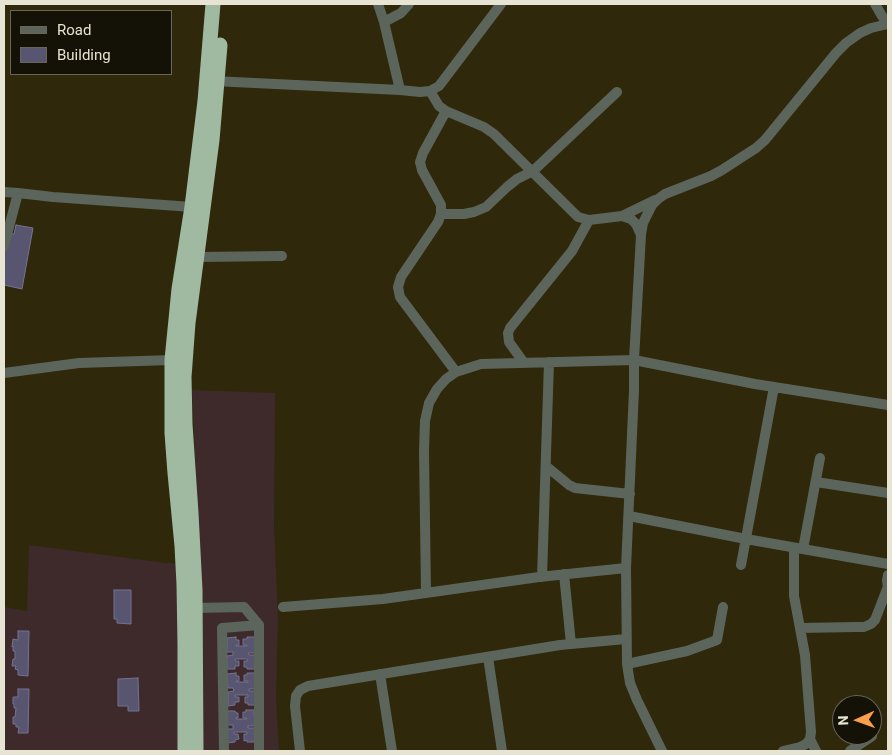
<!DOCTYPE html>
<style>
body{margin:0}
#map{position:relative;width:892px;height:755px;overflow:hidden;background:#2f280b;font-family:Roboto,sans-serif}
canvas{display:block}
.frame{position:absolute;inset:0;border:5px solid #e8e4d3;pointer-events:none}
.legend{position:absolute;left:10px;top:10px;width:162px;height:65px;box-sizing:border-box;background:#141106;border:1px solid #696558;margin:0;padding:6px 9px;list-style:none;font-size:15px;color:#e8e4d3}
.legend li{display:flex;align-items:center;gap:10px;height:25px}
.legend b{width:25px;border:1px solid #696558}
.north{position:absolute;left:832px;top:695px;width:50px;height:50px;box-sizing:border-box;background:#141106;border:1px solid #696558;border-radius:50%;rotate:268deg;font-size:14px;font-weight:700;line-height:20px;text-align:center;color:#e8e4d3}
.north::after{content:'';display:block;margin:auto;width:18px;height:22px;background:#f8a04b;clip-path:polygon(50% 0,100% 100%,50% 72%,0 100%)}
</style>
<div id="map">
<canvas width="892" height="755"></canvas>
<div class="frame"></div>
<ul class="legend">
<li><b style="height:6px;background:#5b655b"></b>Road</li>
<li><b style="height:14px;background:#585571"></b>Building</li>
</ul>
<div class="north">N</div>
</div>
<script>
const ctx = document.querySelector('canvas').getContext('2d');
ctx.lineJoin = 'round';
function paint(path, color) { ctx.fillStyle = color; ctx.fill(path, 'evenodd'); }
const poly = rows => new Path2D(rows.map(r => 'M' + r).join(''));
function trace(path, color, width, dash) { ctx.strokeStyle = color; ctx.lineWidth = width; ctx.lineCap = dash ? 'butt' : 'round'; ctx.setLineDash(dash || []); ctx.stroke(path); }
paint(poly([
 [192,390,275,393,274,526,278,618,276,698,279,751,4,751,4,607,27,611,29,545,166,563,200,565]
]), '#3e2a2b');
const building = poly([
 [16,225,33,228,22,289,4,285,4,254,8,233,14,234,16,225],
 [114,590,131,590,131,624,117,623,117,619,114,619,114,590],
 [18,631,29,631,28,676,18,675,18,670,15,669,16,666,12,666,13,659,15,659,15,651,13,651,13,646,12,647,13,639,18,640,18,631],
 [236,637,236,640,239,640,239,645,236,645,236,646,247,646,247,645,243,645,243,639,247,639,247,637,255,637,255,653,248,653,249,655,255,655,255,669,247,669,247,667,244,667,244,661,248,661,247,659,235,659,235,661,239,661,239,666,235,666,235,669,227,669,227,656,233,655,233,652,227,652,227,638,236,637],
 [236,673,236,676,239,676,239,681,236,681,236,682,248,682,248,681,244,681,244,675,247,675,247,673,255,673,256,689,249,689,249,691,255,691,256,705,248,705,248,703,245,703,245,697,248,697,248,695,235,695,235,697,239,697,239,702,235,702,235,705,228,706,228,692,234,691,233,688,228,688,227,674,236,673],
 [138,678,139,711,128,711,128,706,118,706,118,679,138,678],
 [18,689,29,689,28,733,18,733,19,727,16,727,16,724,13,724,13,717,15,717,16,708,14,708,14,704,13,704,13,697,18,697,18,689],
 [246,710,254,710,255,726,248,726,248,728,255,728,255,742,247,742,247,740,244,741,244,734,247,734,247,732,234,732,234,734,238,734,239,739,235,740,235,742,227,743,227,729,233,729,233,725,227,725,226,711,235,711,236,713,238,713,238,718,236,718,236,719,247,719,247,718,243,718,243,712,246,712,246,710]
]);
paint(building, '#585571');
trace(building, '#757391', 1);
trace(poly([
 [378,4,384,22,400,90],
 [875,4,882,16,888,24],
 [384,22,401,13,409,4],
 [213,81,400,90,420,92,430,91,439,86,501,4],
 [430,91,439,106,446,111,484,127,494,134,578,217,589,220,622,216,631,219,636,224,641,235],
 [446,111,423,153,420,162,422,170,441,205,441,214,438,222,401,277,398,287,400,297,456,372],
 [4,192,18,193,53,197,192,207],
 [441,214,464,214,474,212,486,207,507,187,517,179,533,171,617,92],
 [622,216,655,200],
 [4,246,18,193],
 [197,257,282,256],
 [524,363,509,342,508,333,510,328,572,251,589,220],
 [4,373,79,363,172,360],
 [546,466,569,485,575,488,630,494],
 [816,482,888,493],
 [629,516,746,539,888,564],
 [803,549,820,458],
 [741,565,774,387],
 [564,574,571,644],
 [888,575,887,580,888,589],
 [542,577,549,362],
 [426,593,424,451,425,421,429,403,437,389,446,379,456,372,481,364,634,360,755,384,888,405],
 [283,607,383,599,539,577,626,568],
 [195,608,244,607,259,625],
 [800,628,856,627,864,627,871,624,875,620,887,589],
 [488,657,502,751],
 [627,664,687,651,717,640,723,607],
 [380,674,392,751],
 [810,739,816,751],
 [224,751,222,628,259,625,259,751],
 [300,751,295,706,296,696,300,690,308,686,560,645,626,639],
 [662,751,637,700,630,683,627,664,626,568,634,390,634,360,641,235,643,223,652,205,658,199,665,194,711,176,722,170,756,148,765,140,836,53,846,43,860,33,871,28,888,24],
 [783,751,800,747,806,744,810,739,811,732,805,655,794,596,794,548],
 [850,751,872,736]
]), '#5b655b', 10);
trace(poly([
 [185,751,185,645,184,584,182,546,175,473,172,433,172,360,179,289,192,207,205,101,213,4],
 [196,751,195,590,191,513,185,424,184,377,188,323,212,140,220,45]
]), '#a0baa2', 15);
</script>
